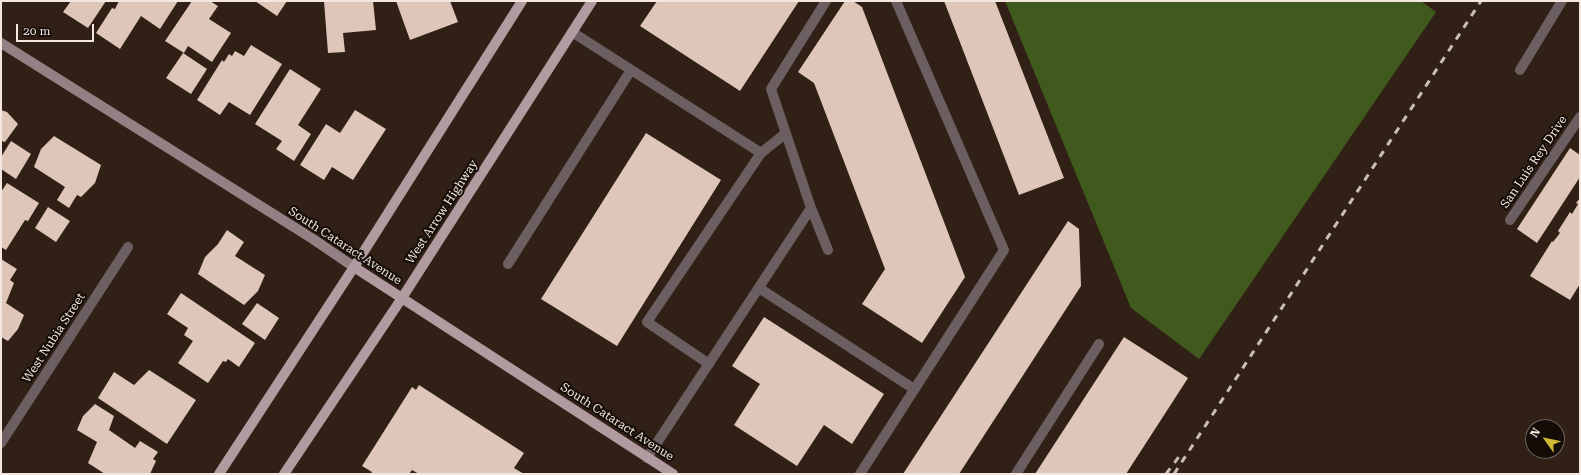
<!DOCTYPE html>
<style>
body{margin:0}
#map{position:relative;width:1581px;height:475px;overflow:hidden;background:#312015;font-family:"Roboto Serif",serif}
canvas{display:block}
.frame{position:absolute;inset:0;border:2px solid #f3e7df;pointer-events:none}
.north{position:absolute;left:1525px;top:419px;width:40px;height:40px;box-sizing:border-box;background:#140c07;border:1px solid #6d645d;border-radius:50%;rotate:303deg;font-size:11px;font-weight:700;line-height:16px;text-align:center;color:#f3e7df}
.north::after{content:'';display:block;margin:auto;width:14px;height:18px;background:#d0b836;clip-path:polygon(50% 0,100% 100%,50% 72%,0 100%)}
.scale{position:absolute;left:16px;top:24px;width:78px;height:18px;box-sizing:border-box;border:2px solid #f3e7df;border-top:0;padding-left:5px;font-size:12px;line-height:14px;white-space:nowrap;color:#f3e7df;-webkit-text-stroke:3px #140c07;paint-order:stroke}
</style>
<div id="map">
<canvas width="1581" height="475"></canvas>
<div class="frame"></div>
<div class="north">N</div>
<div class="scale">20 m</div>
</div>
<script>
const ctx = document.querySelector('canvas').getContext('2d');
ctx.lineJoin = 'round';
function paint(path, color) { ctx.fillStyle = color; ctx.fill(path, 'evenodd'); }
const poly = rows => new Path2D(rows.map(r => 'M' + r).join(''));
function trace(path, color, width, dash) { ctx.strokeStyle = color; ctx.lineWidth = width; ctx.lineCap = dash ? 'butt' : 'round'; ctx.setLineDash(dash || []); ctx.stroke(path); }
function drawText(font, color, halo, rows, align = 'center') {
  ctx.font = font + ' "Roboto Serif",serif'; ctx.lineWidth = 4; ctx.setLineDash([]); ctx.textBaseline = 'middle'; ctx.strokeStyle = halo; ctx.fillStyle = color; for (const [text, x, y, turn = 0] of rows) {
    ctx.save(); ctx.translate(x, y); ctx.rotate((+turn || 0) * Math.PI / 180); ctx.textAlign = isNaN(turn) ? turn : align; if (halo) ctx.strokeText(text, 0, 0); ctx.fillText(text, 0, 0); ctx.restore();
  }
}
paint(poly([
 [1005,1,1421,1,1436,12,1199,359,1131,308]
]), '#3f5a1c');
paint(poly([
 [71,1,106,1,88,28,63,12],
 [119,1,178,1,160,29,141,16,120,49,96,33,112,8,115,9],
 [192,1,210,1,218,6,209,19,231,33,212,62,188,46,184,53,165,41],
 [255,1,287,1,277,16],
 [324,1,373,1,376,30,343,33,345,52,328,53],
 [396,1,450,1,458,22,410,40],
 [657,1,799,1,740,91,640,26],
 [845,1,853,1,862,7,965,277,922,343,862,304,885,269,814,83,798,72],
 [944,1,995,1,1064,178,1019,195],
 [251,45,282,64,250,115,229,102,220,115,197,100,222,60,224,62,229,54,232,56,235,51,244,56],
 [183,53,207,69,191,94,166,78],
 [290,69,321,89,298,125,311,134,294,161,276,149,282,141,255,124],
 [1,110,7,112,18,124,5,142,1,141],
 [355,110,386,129,353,180,332,167,324,180,300,165,326,124,340,133],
 [646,133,721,180,617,346,541,299],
 [54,136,101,165,95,183,81,197,77,195,69,208,57,200,65,187,34,167,41,149],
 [11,141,31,154,16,179,1,169,1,157],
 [1570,148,1580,155,1580,177,1537,243,1517,229],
 [7,183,39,203,28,221,25,220,6,250,1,247,1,192],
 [1580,198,1580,284,1570,300,1530,276,1552,241,1553,242,1560,233,1558,231,1570,212,1572,214,1578,204,1576,203],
 [48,207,70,221,56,242,35,228],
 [1068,221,1079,229,1081,286,959,474,903,474],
 [227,230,244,242,235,256,265,275,258,291,244,305,198,274,205,257,218,244],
 [1,259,17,269,10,280,14,283,6,303,24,315,18,329,8,341,1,337],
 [181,293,255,343,239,367,228,359,226,362,223,361,208,383,178,363,193,341,184,335,188,328,167,314],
 [257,303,279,318,265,340,242,324],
 [764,317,884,394,852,444,824,425,797,466,734,425,760,384,732,366],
 [1124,337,1188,378,1126,474,1035,474],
 [149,370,196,400,167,444,98,398,114,372,134,385],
 [419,385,524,453,514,468,524,474,419,474,412,470,409,474,371,474,372,472,362,466,412,387,416,390],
 [95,404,114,416,109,430,135,448,140,441,158,452,153,459,156,461,150,474,105,474,88,463,97,442,77,430,83,416]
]), '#dec7b8');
trace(poly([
 [572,32,761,153,786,133],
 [1520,70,1562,1],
 [811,208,828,250],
 [1510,220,1580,117],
 [508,264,631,70],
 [759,288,914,389],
 [709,364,647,322,761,153],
 [647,458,811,208,771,89,826,1],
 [860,474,1004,250,896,1],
 [1016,474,1099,344]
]), '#6b5f62', 10);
trace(poly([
 [1,443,128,247]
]), '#6b5f62', 10);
trace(poly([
 [1,43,313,239,354,267]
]), '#928085', 10);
trace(poly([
 [354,267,673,474],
 [219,474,354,267,522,1],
 [284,474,402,298,592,1]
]), '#b19aa0', 10);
trace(poly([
 [1166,474,1181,454],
 [1174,474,1481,1]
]), '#cbbeb5', 3, [7, 7]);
drawText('12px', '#f3e7df', '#140c07', [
 ["San Luis Rey Drive",1534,162,-56],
 ["West Arrow Highway",442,212,-57],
 ["South Cataract Avenue",345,246,33],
 ["West Nubia Street",54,338,-57],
 ["South Cataract Avenue",617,422,33]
]);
</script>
